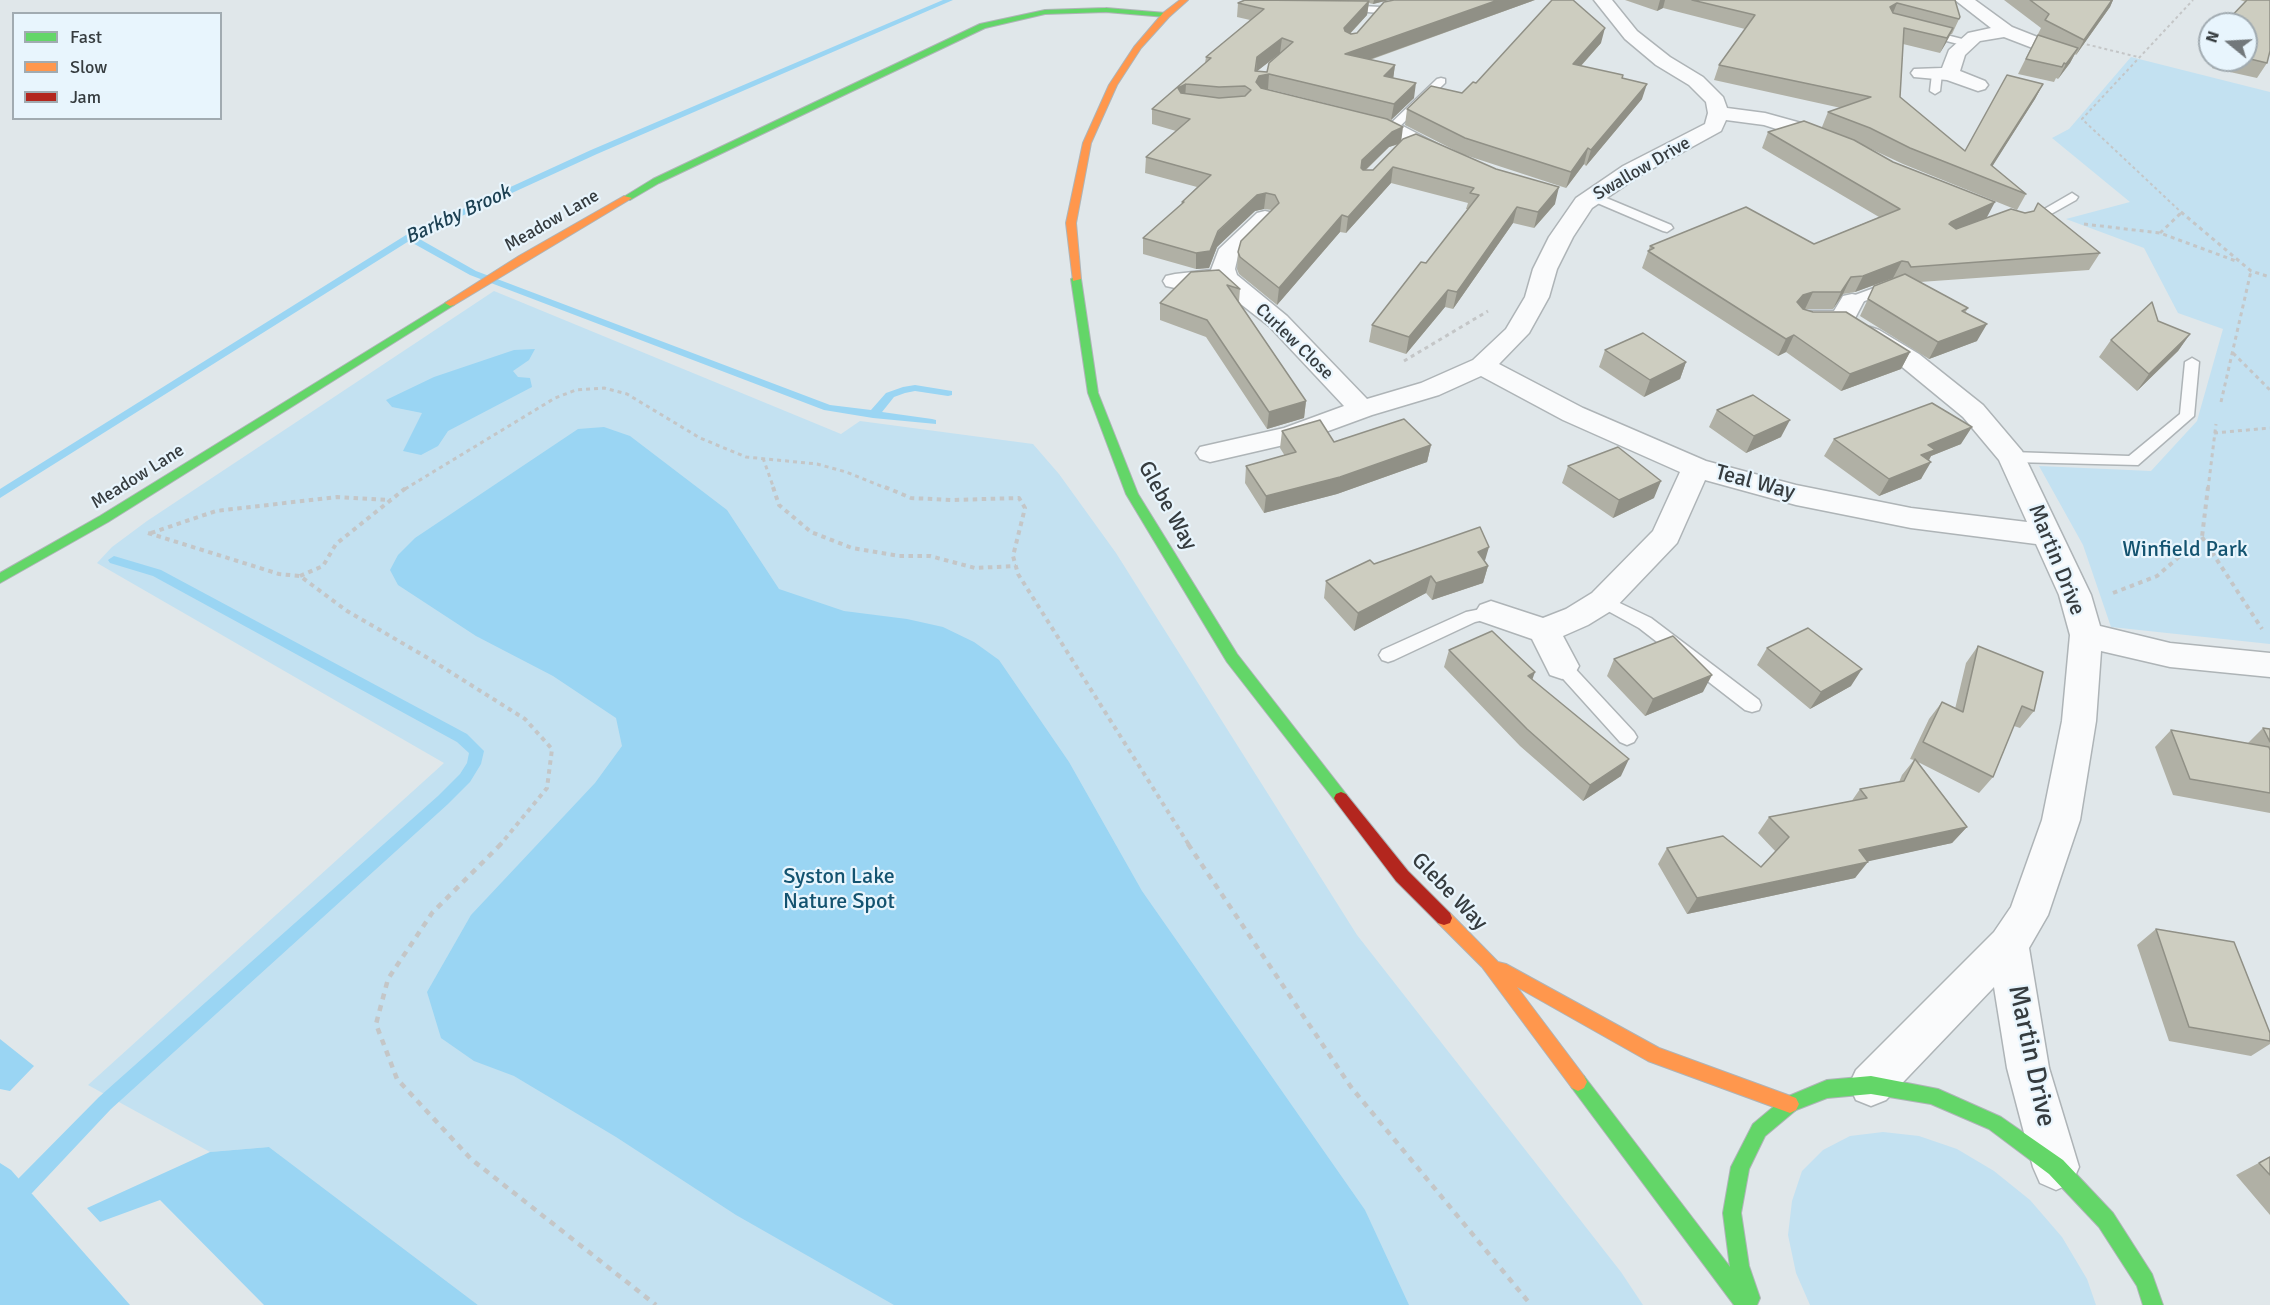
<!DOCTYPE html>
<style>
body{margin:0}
#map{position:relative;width:2270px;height:1305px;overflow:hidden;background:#e0e7ea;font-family:Signika,sans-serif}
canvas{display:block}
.legend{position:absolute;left:12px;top:12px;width:210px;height:108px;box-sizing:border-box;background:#e8f5fd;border:2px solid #a1abb1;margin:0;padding:8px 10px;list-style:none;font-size:18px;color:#363c3f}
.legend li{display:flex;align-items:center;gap:12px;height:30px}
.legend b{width:30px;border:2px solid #a1abb1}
.north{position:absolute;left:2198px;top:12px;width:60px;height:60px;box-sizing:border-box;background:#e8f5fd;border:2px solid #a1abb1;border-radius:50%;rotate:288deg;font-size:16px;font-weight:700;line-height:24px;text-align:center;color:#363c3f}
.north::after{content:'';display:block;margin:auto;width:21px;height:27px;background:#72787b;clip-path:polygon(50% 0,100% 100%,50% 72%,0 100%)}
</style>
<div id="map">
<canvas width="2270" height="1305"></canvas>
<ul class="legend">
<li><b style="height:8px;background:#63d668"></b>Fast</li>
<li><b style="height:8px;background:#ff974d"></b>Slow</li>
<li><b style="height:8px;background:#b3261e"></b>Jam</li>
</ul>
<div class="north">N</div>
</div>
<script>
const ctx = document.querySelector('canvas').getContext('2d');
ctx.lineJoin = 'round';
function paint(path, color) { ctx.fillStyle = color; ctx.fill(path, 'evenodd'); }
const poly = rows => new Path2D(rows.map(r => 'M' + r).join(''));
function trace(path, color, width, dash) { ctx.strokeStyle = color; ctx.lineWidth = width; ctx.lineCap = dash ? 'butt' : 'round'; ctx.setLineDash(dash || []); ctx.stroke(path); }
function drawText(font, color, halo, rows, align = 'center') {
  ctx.font = font + ' Signika,sans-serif'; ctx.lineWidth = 4.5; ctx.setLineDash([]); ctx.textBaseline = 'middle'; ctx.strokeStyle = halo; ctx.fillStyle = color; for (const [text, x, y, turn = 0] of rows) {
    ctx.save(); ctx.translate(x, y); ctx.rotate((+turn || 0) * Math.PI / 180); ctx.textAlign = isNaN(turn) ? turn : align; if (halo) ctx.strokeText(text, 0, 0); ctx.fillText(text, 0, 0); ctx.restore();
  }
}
paint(poly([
 [2131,57,2270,92,2270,644,2111,627,2083,545,2039,466,2151,471,2197,421,2223,329,2178,313,2144,248,2066,219,2130,202,2052,138,2069,129],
 [494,291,841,434,860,421,1033,444,1059,474,1116,553,1357,935,1621,1272,1643,1305,478,1305,269,1147,210,1152,88,1085,444,763,97,563,112,547,147,521],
 [1883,1132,1919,1136,1957,1149,1994,1171,2030,1200,2062,1237,2087,1279,2096,1305,1810,1305,1796,1273,1788,1235,1792,1201,1802,1171,1823,1150,1850,1136]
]), '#c3e1f1');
paint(poly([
 [535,349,529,360,513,371,518,377,530,378,532,387,448,431,438,446,421,455,403,451,422,413,392,407,386,400,434,377,514,350],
 [604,427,630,436,727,510,779,589,844,611,907,619,943,627,974,642,999,660,1069,762,1142,891,1365,1210,1409,1305,894,1305,736,1215,616,1137,514,1076,474,1061,441,1038,427,992,471,915,595,783,622,746,616,718,553,676,476,636,398,585,390,570,398,555,415,538,578,429],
 [0,1039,34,1066,10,1091,0,1089],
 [269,1147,478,1305,264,1305,160,1200,100,1222,87,1208,210,1152],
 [0,1163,11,1170,130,1305,0,1305]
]), '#9ad5f3');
paint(poly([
 [943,0,953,0,597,154,416,237,476,271,830,405,871,410,886,393,903,387,915,385,952,391,952,395,948,396,915,391,905,393,894,397,882,412,932,419,936,420,936,424,873,418,824,410,470,275,409,241,0,498,0,489,406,235,591,150,943,0],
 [114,556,161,570,467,734,484,751,481,764,470,782,448,804,111,1109,32,1193,25,1195,18,1193,16,1186,18,1179,99,1097,438,796,460,774,467,763,469,753,457,742,153,576,110,563,108,560,114,556]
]), '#9ad5f3');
const lane = poly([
 [1345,5,1380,7,1385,10,1380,13,1342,10,1342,6,1345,5],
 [1927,30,1970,41,1971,43,1966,46,1923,35,1922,33,1927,30],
 [1937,71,1942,74,1940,91,1935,94,1930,91,1932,74,1937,71],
 [1441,78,1445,79,1445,83,1396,130,1388,130,1388,126,1437,79,1441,78],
 [1592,192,1671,225,1673,228,1667,232,1663,231,1588,199,1588,193,1592,192],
 [2072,193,2078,197,2076,200,2044,218,2036,218,2034,215,2072,193],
 [1893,281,1898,282,1900,285,1898,288,1857,304,1852,305,1845,301,1847,298,1893,281],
 [2192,358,2199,362,2194,416,2138,465,2012,462,2004,457,2012,452,2129,456,2180,414,2185,362,2192,358],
 [1603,595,1651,618,1759,700,1761,705,1759,710,1752,712,1745,710,1639,628,1597,605,1594,601,1597,597,1603,595],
 [1491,607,1497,609,1500,613,1497,617,1475,622,1394,660,1388,662,1382,660,1379,655,1382,650,1466,612,1491,607],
 [1562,659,1568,661,1634,732,1637,737,1634,742,1627,745,1620,742,1556,671,1553,666,1556,661,1562,659]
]);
const street = poly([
 [1594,0,1612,0,1637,31,1670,57,1703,77,1723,97,1727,108,1765,113,1812,126,1837,136,1840,140,1837,144,1830,146,1764,125,1726,120,1721,131,1639,176,1592,208,1573,237,1557,269,1549,297,1529,333,1499,364,1583,408,1706,461,1796,485,1911,508,2027,522,1999,460,1963,417,1901,366,1861,340,1857,335,1861,330,1870,327,1879,330,1919,354,1983,405,2022,451,2091,595,2100,626,2170,643,2270,653,2270,677,2170,667,2101,651,2096,721,2080,820,2048,915,2029,948,2049,1068,2079,1167,2072,1183,2056,1190,2040,1183,2033,1167,2007,1068,1994,987,1886,1100,1871,1106,1856,1100,1849,1085,1856,1070,1994,932,2011,907,2042,820,2062,721,2070,635,2059,595,2036,544,1911,528,1796,505,1705,480,1677,543,1614,609,1588,625,1563,636,1579,666,1574,675,1562,679,1550,675,1532,639,1480,621,1475,613,1480,605,1491,601,1543,618,1566,609,1592,593,1653,531,1680,472,1563,420,1481,376,1439,395,1372,415,1301,441,1210,462,1200,459,1196,453,1200,447,1284,428,1344,406,1269,326,1224,291,1219,284,1175,288,1166,286,1163,281,1166,276,1175,274,1211,270,1219,249,1257,213,1265,211,1273,213,1276,218,1238,256,1235,269,1237,275,1287,316,1367,399,1421,383,1473,360,1506,329,1525,297,1533,269,1549,237,1576,198,1623,166,1705,124,1708,113,1706,102,1689,85,1656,65,1625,39,1594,0],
 [1955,0,1975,0,2012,27,2050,42,2052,46,2050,50,2043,52,2004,37,1980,41,1965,55,1960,71,1985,81,1988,85,1985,89,1978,91,1947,80,1914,77,1911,73,1914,69,1942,68,1949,50,1968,33,1991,28,1955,0],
 [1359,113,1399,124,1456,154,1460,158,1456,162,1449,164,1442,162,1385,132,1352,123,1349,119,1352,115,1359,113],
 [1852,294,1861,296,1864,301,1852,324,1805,327,1796,324,1792,319,1796,314,1805,311,1834,311,1843,296,1852,294]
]);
const fast = poly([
 [1106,8,1166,13,1170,15,1166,17,1106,12,1045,14,985,28,659,183,630,200,622,198,653,179,980,24,1045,10,1106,8],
 [1076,276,1081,279,1098,393,1138,494,1237,654,1346,794,1348,798,1346,802,1341,804,1336,802,1227,662,1126,494,1088,393,1071,279,1076,276],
 [450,300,455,303,454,305,108,522,0,583,0,573,100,516,450,300],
 [1578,1073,1584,1076,1730,1267,1723,1213,1731,1167,1753,1124,1784,1098,1827,1080,1871,1076,1938,1089,2001,1117,2063,1160,2113,1213,2152,1274,2163,1305,2143,1305,2137,1286,2099,1227,2049,1174,1989,1129,1931,1104,1871,1094,1827,1098,1796,1110,1765,1136,1749,1169,1741,1213,1749,1266,1760,1298,1757,1305,1734,1305,1572,1088,1569,1082,1572,1076,1578,1073]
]);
const slow = poly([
 [1180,0,1188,0,1169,17,1141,48,1117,85,1091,143,1076,223,1081,279,1073,281,1066,223,1083,143,1109,85,1134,47,1163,13,1180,0],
 [624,196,632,198,454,305,450,306,445,303,519,256,624,196],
 [1444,911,1450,913,1498,962,1506,964,1659,1048,1796,1098,1799,1104,1796,1110,1790,1113,1648,1061,1517,987,1584,1076,1587,1082,1584,1088,1578,1091,1572,1088,1482,967,1438,923,1436,918,1438,913,1444,911]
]);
const jam = poly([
 [1341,792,1346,794,1408,871,1450,913,1452,918,1450,923,1444,925,1438,923,1396,881,1336,802,1334,798,1336,794,1341,792]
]);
trace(lane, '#aeb4b7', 3);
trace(street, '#aeb4b7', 3);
trace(fast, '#aeb4b7', 2);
trace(slow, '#aeb4b7', 2);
trace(jam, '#aeb4b7', 2);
trace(poly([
 [2081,43,2138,57],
 [2183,214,2082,119,2193,0]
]), '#c4c6c7', 2, [3, 3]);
trace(poly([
 [2181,212,2251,271,2270,277],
 [2084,224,2160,233,2236,261],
 [2160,233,2181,213],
 [2233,353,2270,390],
 [1404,361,1488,311],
 [2221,402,2251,271],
 [2214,433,2270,428],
 [763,458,774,489],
 [405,489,555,398,576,390,604,388,627,394,700,438,746,457,817,464,846,472,888,489],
 [2208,489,2216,424]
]), '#c4c6c7', 3, [4, 4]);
trace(poly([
 [773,487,779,505,811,532,852,548,899,556,930,556,975,568,1016,566],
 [885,487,911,498,952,500,1019,498,1025,508,1013,556,1018,574,1189,845],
 [148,533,279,574,300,576,347,611,428,658,525,719,552,749,547,788,500,845],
 [151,533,216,511,337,497,391,500],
 [2202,537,2262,629],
 [300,576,323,566,336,544,407,487],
 [2113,593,2157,576,2202,537,2208,487]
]), '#c4c6c7', 4, [4.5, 4.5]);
trace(poly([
 [501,844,432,913,388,979,376,1024,397,1079,471,1159,656,1305],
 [1188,844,1351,1087,1531,1305]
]), '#c4c6c7', 4.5, [6, 6]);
paint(lane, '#fafbfc');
paint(street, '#fafbfc');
paint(fast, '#63d668');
paint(slow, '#ff974d');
paint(jam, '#b3261e');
paint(poly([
 [1245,0,1389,0,1373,4,1369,3,1367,15,1350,34,1351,34,1535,0,1370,60,1395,65,1393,78,1414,98,1391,120,1387,119,1401,141,1555,204,1534,228,1513,223,1453,309,1445,307,1406,354,1369,342,1372,325,1426,263,1468,209,1466,209,1468,203,1391,183,1346,233,1340,232,1277,305,1239,274,1237,269,1238,252,1272,210,1264,209,1255,211,1217,247,1209,268,1196,269,1143,254,1143,238,1182,205,1182,202,1197,187,1145,173,1146,157,1176,131,1152,124,1152,109,1205,63,1206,57,1250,20,1237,17,1238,3],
 [1281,53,1267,72,1257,71],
 [1266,89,1268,89,1385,118],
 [1399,144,1373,170,1366,170,1389,147],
 [1625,0,1955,0,1960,17,1953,32,1952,34,1951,34,1940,53,1903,44,1900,97,1965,151,2043,84,2035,99,1992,166,2026,194,2017,210,1903,164,1854,141,1986,218,2100,253,2089,270,1920,282,1968,308,1965,313,1977,341,1929,359,1860,316,1874,286,1894,278,1855,292,1843,294,1833,309,1803,309,1910,352,1901,369,1841,391,1786,352,1778,356,1642,268,1650,246,1814,244,1879,217,1762,148,1768,132,1822,127,1828,112,1841,108,1714,80,1719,65,1745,29,1663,8,1657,11],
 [2004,0,2113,0,2110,7,2076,55,2075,54,2070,63,2058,79,2056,78,2054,82,2018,74,2041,28],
 [2240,0,2270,0,2267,63,2257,78,2212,68,2215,60,2246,60,2246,2],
 [1601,43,1581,66,1623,78,1642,99,1586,166,1584,164,1566,188,1462,154,1405,125,1407,109,1462,93,1476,83],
 [1191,272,1240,289,1239,302,1306,401,1304,418,1267,429,1206,337,1160,320,1160,303],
 [2158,321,2190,334,2178,351,2137,391,2099,357,2111,340],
 [1605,350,1686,362,1680,379,1644,397,1599,367],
 [1717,410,1781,437,1746,453,1709,427],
 [1282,431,1334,442,1431,445,1427,462,1337,494,1264,513,1245,483,1246,466,1285,456,1280,448],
 [1834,439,1961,444,1931,456,1921,479,1879,496,1824,456],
 [1568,466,1654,498,1613,518,1562,483],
 [1485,561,1488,566,1483,583,1432,600,1426,593,1354,631,1324,598,1326,581,1374,564],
 [1978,646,2034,711,2020,728,2014,726,1993,777,1979,793,1918,762,1967,827,1952,843,1867,861,1855,878,1687,914,1658,864,1667,848,1761,867,1776,852,1758,833,1769,817,1851,802,1860,789,1899,782,1902,775,1914,760,1910,759,1929,719,1942,702,1955,709,1966,663],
 [1767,648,1851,686,1810,709,1757,665],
 [1449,650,1533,680,1621,776,1583,801,1520,746,1444,667],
 [1614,659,1703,692,1645,716,1607,676],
 [2263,728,2270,729,2270,813,2173,795,2155,747,2171,730,2247,744],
 [2156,929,2270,1033,2270,1044,2251,1056,2169,1041,2137,945],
 [2270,1157,2270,1215,2236,1175]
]), '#b0b0a5');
paint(poly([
 [1374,0,1389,0,1373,4],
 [1498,0,1535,0,1343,69,1345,54],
 [1660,0,1665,0,1663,8,1657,11],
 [2112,0,2113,0,2110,7,2076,55,2084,40],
 [1369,1,1367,15,1342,42,1344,28],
 [1897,3,1891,18,1890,7],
 [1605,28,1601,43,1569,79,1573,64],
 [1953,28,1946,43,1940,53,1947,38],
 [1282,38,1280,53,1256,72,1257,57],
 [2078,48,2070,63,2058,79,2066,64],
 [1395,65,1393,80,1384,76],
 [1269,74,1268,89,1258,92,1256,82,1259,76],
 [1416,83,1414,98,1391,120,1394,104],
 [1186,84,1185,99,1178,88],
 [1647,84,1642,99,1586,166,1591,150],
 [2043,84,2035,99,1985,178,1991,165],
 [1403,127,1401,143,1389,147,1359,176,1362,160,1392,132],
 [1588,148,1584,164,1566,188,1571,172],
 [1393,167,1391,183,1346,233,1348,217],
 [1559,187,1555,204,1534,228,1538,212],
 [1266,193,1264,209,1255,211,1217,247,1209,268,1196,269,1196,253,1257,195],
 [1995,202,1986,219,1942,238,1951,222],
 [1517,207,1513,223,1453,309,1457,292],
 [1342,215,1340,232,1277,305,1279,288],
 [1902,261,1893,278,1855,292,1863,276],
 [1851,277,1843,294,1833,309,1841,292],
 [1448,290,1445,307,1406,354,1409,337],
 [1813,292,1805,309,1795,312,1797,302,1803,295],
 [1987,324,1977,341,1929,359,1938,342],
 [2190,334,2178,351,2137,391,2149,374],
 [1794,335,1786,352,1778,356,1786,339],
 [1910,352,1901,369,1841,391,1850,374],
 [1686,362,1680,379,1644,397,1650,380],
 [1306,401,1304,418,1267,429,1269,412],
 [1790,420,1781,437,1746,453,1754,436],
 [1972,427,1961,444,1931,456,1927,463,1931,462,1921,479,1879,496,1889,479,1928,445],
 [1431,445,1427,462,1337,494,1264,513,1266,496],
 [1661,481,1654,498,1613,518,1619,500],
 [1489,547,1484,564,1478,552],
 [1488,566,1483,583,1432,600,1436,583],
 [1431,576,1426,593,1354,631,1358,613],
 [1862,669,1851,686,1810,709,1821,692],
 [1535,672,1529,689,1528,676],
 [1712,675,1703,692,1645,716,1653,699],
 [1629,759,1621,776,1583,801,1590,785],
 [1967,827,1952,843,1847,866,1859,850],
 [1868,862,1855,878,1687,914,1697,898]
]), '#909086');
const building = poly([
 [1245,0,1369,1,1344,28,1345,31,1351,34,1357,33,1384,2,1394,0,1498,0,1345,54,1395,65,1384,76,1416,83,1394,104,1269,74,1259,76,1256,82,1261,88,1387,119,1403,127,1392,132,1362,160,1361,168,1363,170,1373,170,1403,139,1416,134,1496,169,1559,187,1538,212,1517,207,1457,292,1448,290,1409,337,1372,325,1421,262,1426,263,1479,195,1470,193,1474,188,1393,167,1348,217,1342,215,1279,288,1240,257,1238,252,1241,241,1279,203,1275,195,1266,193,1257,195,1218,231,1210,251,1196,253,1143,238,1184,202,1182,202,1211,175,1146,157,1190,119,1152,109,1211,58,1206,57,1264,9,1238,3,1245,0],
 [1282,38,1293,42,1269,63,1267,72,1255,71,1257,57,1282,38],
 [1186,84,1219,87,1245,86,1251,90,1245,96,1219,98,1181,93,1178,88,1186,84],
 [1552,0,1573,0,1605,28,1573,64,1623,75,1622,78,1647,84,1591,150,1588,148,1571,172,1465,138,1407,109,1431,86,1462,93,1473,82,1476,83,1552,0],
 [1692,0,1955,0,1960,17,1959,19,1897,3,1890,7,1893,13,1953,28,1947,38,1904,28,1900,97,1965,151,2007,75,2043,84,1991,165,2026,194,1910,148,1870,128,1828,112,1871,97,1719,65,1755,15,1692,0],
 [2030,0,2112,0,2084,40,2045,20,2049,14,2030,0],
 [2247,0,2270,0,2270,51,2267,63,2246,58,2246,24,2224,24,2247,0],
 [2038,35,2078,48,2066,64,2064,63,2062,67,2026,59,2038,35],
 [1804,121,1854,140,1893,162,1995,202,1951,222,1949,224,1956,229,2011,209,2025,213,2034,211,2038,203,2100,253,1911,267,1908,262,1902,261,1863,276,1851,277,1841,292,1813,292,1803,295,1797,302,1803,309,1813,312,1846,312,1910,352,1850,374,1794,335,1786,339,1648,251,1654,248,1650,246,1746,207,1814,244,1900,209,1768,132,1804,121],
 [1219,270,1240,289,1227,285,1306,401,1269,412,1207,320,1160,303,1191,272,1219,270],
 [1905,274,1968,308,1962,311,1987,324,1938,342,1868,299,1874,286,1905,274],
 [2152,302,2158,321,2190,334,2149,374,2111,340,2152,302],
 [1643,333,1686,362,1650,380,1605,350,1643,333],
 [1753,395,1790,420,1754,436,1717,410,1753,395],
 [1932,403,1972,427,1928,445,1935,450,1921,455,1931,462,1889,479,1834,439,1932,403],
 [1404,419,1431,445,1340,477,1266,496,1246,466,1296,452,1282,431,1320,420,1334,442,1404,419],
 [1618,447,1661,481,1619,500,1568,466,1618,447],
 [1480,527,1489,547,1478,552,1488,566,1436,583,1431,576,1358,613,1326,581,1370,560,1374,564,1480,527],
 [1808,628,1862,669,1821,692,1767,648,1808,628],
 [1492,631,1535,672,1528,676,1629,759,1590,785,1527,729,1449,650,1492,631],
 [1673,636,1712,675,1653,699,1614,659,1673,636],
 [1978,646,2043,672,2034,711,2022,706,1993,777,1923,742,1942,702,1963,712,1978,646],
 [2263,728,2270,729,2270,742,2263,728],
 [2171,730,2269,747,2270,750,2270,793,2190,779,2171,730],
 [1915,759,1967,827,1859,850,1868,862,1697,898,1667,848,1723,836,1761,867,1789,837,1769,817,1867,798,1860,789,1904,781,1915,759],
 [2156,929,2234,942,2270,1033,2270,1041,2189,1027,2156,929],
 [2270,1157,2270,1175,2259,1163,2270,1157]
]);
paint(building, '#cdcdc0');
trace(building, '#909086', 1.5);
drawText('18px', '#363c3f', '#e8f5fd', [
 ["Swallow Drive",1642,169,-30],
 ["Meadow Lane",552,221,-30],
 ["Curlew Close",1294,342,44],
 ["Meadow Lane",138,477,-32]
]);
drawText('italic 20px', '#1d4153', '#e8f5fd', [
 ["Barkby Brook",458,215,-25]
]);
drawText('22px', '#363c3f', '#e8f5fd', [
 ["Teal Way",1755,483,15],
 ["Glebe Way",1167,506,61],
 ["Martin Drive",2056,560,68],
 ["Glebe Way",1449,892,46]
]);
drawText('22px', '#135370', '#e8f5fd', [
 ["Winfield Park",2185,550],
 ["Syston Lake",839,877],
 ["Nature Spot",839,902]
]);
drawText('27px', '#363c3f', '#e8f5fd', [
 ["Martin Drive",2031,1056,78]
]);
</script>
